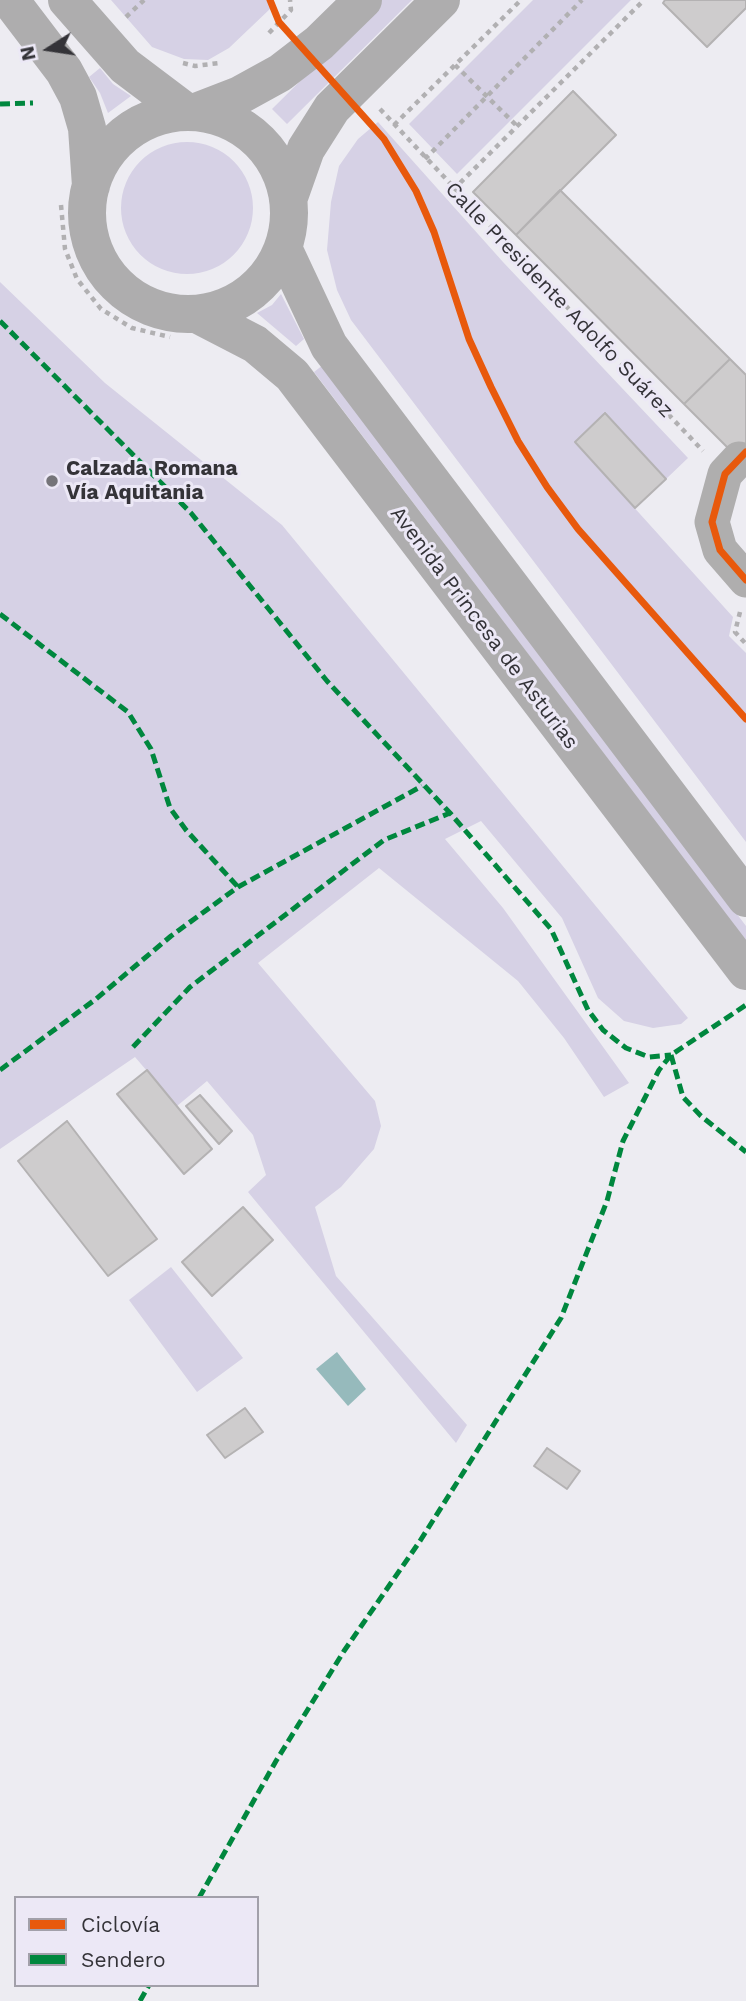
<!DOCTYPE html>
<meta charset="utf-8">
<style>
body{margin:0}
#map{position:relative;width:746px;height:2001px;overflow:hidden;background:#edecf2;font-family:"Work Sans",sans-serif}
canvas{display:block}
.legend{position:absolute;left:14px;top:1896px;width:245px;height:91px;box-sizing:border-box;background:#ece8f6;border:2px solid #a2a0aa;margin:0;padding:9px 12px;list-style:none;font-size:21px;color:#343338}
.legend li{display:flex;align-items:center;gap:14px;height:35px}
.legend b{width:35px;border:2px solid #a2a0aa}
.north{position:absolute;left:14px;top:14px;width:70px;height:70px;-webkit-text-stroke:5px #ece8f6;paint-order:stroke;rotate:258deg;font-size:19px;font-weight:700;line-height:28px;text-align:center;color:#343338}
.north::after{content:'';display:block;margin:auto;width:24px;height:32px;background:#343338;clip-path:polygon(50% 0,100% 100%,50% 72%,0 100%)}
</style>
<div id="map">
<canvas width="746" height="2001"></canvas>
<ul class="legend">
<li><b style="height:9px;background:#e8590c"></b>Ciclovía</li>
<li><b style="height:9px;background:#00873e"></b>Sendero</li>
</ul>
<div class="north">N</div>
</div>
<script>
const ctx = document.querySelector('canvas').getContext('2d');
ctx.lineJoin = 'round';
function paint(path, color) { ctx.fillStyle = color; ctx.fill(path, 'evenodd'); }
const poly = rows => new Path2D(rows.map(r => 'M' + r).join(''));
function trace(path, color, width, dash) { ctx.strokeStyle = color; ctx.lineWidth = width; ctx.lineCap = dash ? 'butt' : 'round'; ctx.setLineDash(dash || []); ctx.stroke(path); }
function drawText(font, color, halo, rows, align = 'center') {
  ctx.font = font + ' "Work Sans",sans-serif'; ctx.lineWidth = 6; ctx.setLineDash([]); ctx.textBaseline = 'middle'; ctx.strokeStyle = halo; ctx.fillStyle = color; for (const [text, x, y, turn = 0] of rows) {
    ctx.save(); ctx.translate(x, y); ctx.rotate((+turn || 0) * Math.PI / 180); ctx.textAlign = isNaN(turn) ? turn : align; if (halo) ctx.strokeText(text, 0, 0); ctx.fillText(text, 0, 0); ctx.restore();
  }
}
paint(poly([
 [111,0,270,0,271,8,229,48,208,60,184,59,152,47],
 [382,0,412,0,287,124,272,109],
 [533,0,631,0,457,174,409,124],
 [100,68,113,84,131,96,108,113,100,93,89,77],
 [378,122,503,262,688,458,666,479,605,413,575,442,733,617,729,636,746,653,746,842,351,320,337,290,327,250,331,202,339,166,358,139],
 '121 208a66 66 0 1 1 132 0a66 66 0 1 1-132 0Z',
 [0,282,105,383,282,525,688,1018,681,1024,653,1028,624,1021,598,998,562,918,481,821,445,839,503,908,629,1083,604,1097,564,1038,518,981,379,868,258,963,375,1101,381,1126,374,1149,341,1187,315,1207,336,1276,467,1425,456,1443,248,1192,266,1175,253,1135,207,1081,177,1106,135,1057,0,1149],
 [281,294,304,339,296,346,257,313,272,305],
 [323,365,746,926,746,941,314,372],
 [171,1267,243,1358,197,1392,129,1300]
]), '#d6d1e5');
paint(poly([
 [337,1352,366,1389,348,1406,316,1369]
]), '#96babc');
const building = poly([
 [665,0,746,0,746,8,707,47,663,3,665,0],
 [573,91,616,135,516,235,473,192,573,91],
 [560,190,730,359,684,404,516,235,560,190],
 [730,359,746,375,746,466,684,404,730,359],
 [605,413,666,479,635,508,575,442,605,413],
 [147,1070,212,1149,184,1174,117,1094,147,1070],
 [200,1095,232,1131,219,1144,186,1106,200,1095],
 [67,1121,157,1239,108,1276,18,1161,67,1121],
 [243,1207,273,1240,212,1296,182,1262,243,1207],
 [245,1408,263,1432,225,1458,207,1435,245,1408],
 [547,1448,580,1471,567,1489,534,1466,547,1448]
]);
paint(building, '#cecccd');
trace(building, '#b4b2b3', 2);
trace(poly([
 [126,17,144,0],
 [269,33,291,10,290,0],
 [183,63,195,66,219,63],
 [455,65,517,126],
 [380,109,703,451],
 [394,125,521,0],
 [425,159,582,0],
 [453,190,644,0],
 [61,205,65,249,77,279,101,309,132,328,170,337],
 [740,612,735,632,746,644]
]), '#b1b0b2', 4.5, [5, 5]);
trace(poly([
 [739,459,725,474,712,522,720,550,746,580]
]), '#afaeae', 35);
trace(poly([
 [10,0,64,71,78,97,87,128,91,186],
 [67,0,125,66,186,112],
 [196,112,240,95,280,73,319,43,363,0],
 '87 213a101 101 0 1 1 202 0a101 101 0 1 1-202 0Z',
 [288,200,306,149,332,108,441,0],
 [283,248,329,346,746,898],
 [197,314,255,344,292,375,746,971]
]), '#aeadae', 38);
trace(poly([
 [0,104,33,103],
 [0,321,191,513,327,681,450,813,551,929,588,1010,603,1030,626,1048,649,1057,671,1055],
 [0,614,128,712,151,749,170,808,186,830,238,887],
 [133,1047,190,987,384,840,450,813],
 [671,1055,683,1097,701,1116,746,1152],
 [0,1070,96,999,171,936,238,887,422,786],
 [199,1898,276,1761,344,1651,420,1541,561,1318,607,1201,623,1141,659,1070,671,1055,746,1005],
 [140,2001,149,1985]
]), '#00873e', 5, [10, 5]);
trace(poly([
 [270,0,279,22,384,139,416,191,434,232,469,339,491,387,518,441,547,487,578,529,746,719],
 [746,452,725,474,712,522,720,550,746,580]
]), '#e8590c', 7);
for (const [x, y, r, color] of [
 [52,481,7,"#757479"]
]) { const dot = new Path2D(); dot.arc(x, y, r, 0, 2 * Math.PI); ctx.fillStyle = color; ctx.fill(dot); trace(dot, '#ece8f6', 2.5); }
drawText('21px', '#343338', '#ece8f6', [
 ["Calle Presidente Adolfo Suárez",559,300,46],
 ["Avenida Princesa de Asturias",484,628,53]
]);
drawText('bold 21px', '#343338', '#ece8f6', [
 ["Calzada Romana",66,469],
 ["Vía Aquitania",66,493]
], 'left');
</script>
